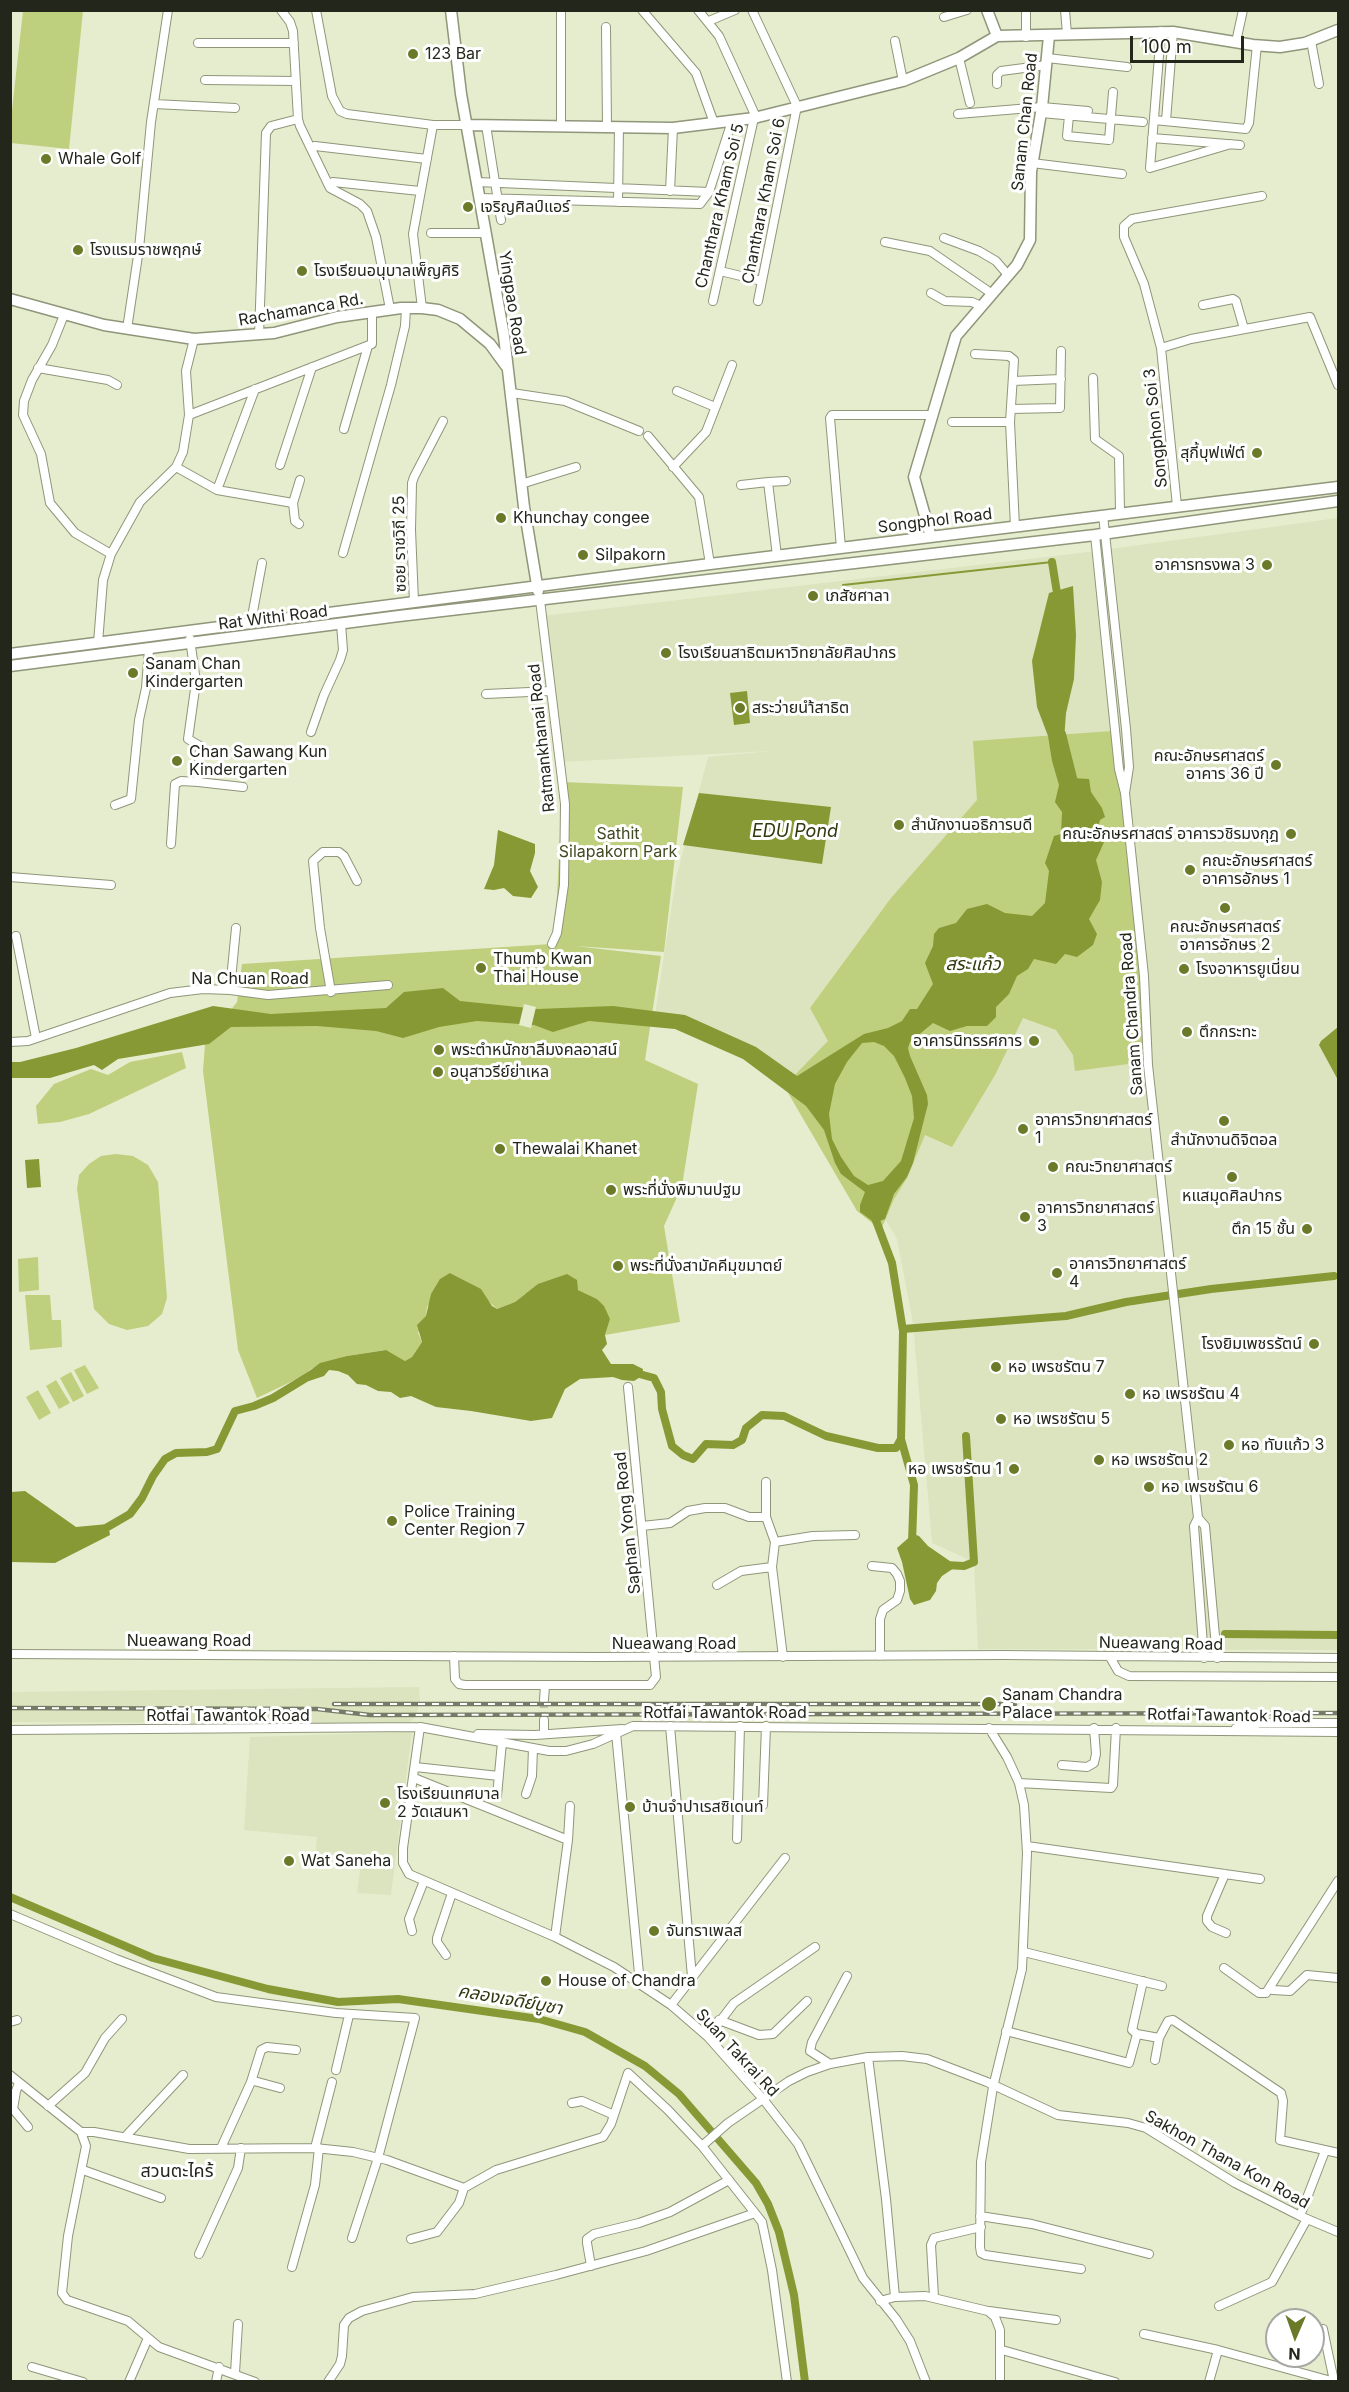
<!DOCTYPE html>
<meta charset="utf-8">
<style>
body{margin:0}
#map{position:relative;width:1349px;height:2392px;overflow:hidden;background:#e5edce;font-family:Inter,sans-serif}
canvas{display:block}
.frame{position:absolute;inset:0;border:12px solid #23261a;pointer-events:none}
.north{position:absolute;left:1265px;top:2308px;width:60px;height:60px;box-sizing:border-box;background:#fff;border:2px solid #a7a8a3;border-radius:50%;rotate:182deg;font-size:16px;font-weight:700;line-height:24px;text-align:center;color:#23261a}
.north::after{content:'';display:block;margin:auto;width:21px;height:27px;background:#6b7a28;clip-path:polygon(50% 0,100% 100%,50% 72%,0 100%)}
.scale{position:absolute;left:1130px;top:36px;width:114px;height:27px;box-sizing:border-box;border:3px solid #23261a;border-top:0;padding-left:8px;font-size:18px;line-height:21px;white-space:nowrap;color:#23261a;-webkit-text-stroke:4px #fff;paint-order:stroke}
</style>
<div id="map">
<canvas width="1349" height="2392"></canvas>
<div class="frame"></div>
<div class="north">N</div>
<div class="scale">100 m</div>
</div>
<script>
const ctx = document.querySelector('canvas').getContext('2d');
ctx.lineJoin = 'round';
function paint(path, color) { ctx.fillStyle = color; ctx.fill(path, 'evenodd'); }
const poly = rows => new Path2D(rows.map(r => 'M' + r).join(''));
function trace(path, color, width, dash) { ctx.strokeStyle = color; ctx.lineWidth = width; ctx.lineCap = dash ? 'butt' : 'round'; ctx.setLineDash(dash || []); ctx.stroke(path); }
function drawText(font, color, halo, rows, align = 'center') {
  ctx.font = font + ' Inter,"Noto Sans Thai",sans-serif'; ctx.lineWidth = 6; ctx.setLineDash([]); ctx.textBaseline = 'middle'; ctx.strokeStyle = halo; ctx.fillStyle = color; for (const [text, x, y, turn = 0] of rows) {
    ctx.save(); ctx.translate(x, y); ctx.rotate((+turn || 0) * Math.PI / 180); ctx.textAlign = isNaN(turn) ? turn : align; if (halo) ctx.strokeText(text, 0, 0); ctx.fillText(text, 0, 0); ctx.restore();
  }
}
paint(poly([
 [1338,518,1338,1650,978,1649,974,1562,932,1543,913,1323,897,1239,814,1102,768,1060,655,1014,676,878,708,757,771,751,560,762,542,616,1088,552],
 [419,1687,420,1701,416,1716,411,1721,403,1724,11,1722,10,1692],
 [412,1732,391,1895,357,1893,361,1863,315,1856,317,1837,244,1830,250,1737]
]), '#dbe4be');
paint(poly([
 [23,11,83,11,69,149,11,143,11,119],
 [1112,731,1114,765,1125,793,1144,976,1144,1062,1075,1071,1073,1055,1056,1030,1023,1018,995,1075,952,1147,925,1135,907,1178,894,1199,881,1230,857,1211,784,1086,828,1041,810,1008,891,898,977,800,973,741],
 [563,782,683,787,664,952,575,946,661,956,645,1060,698,1084,682,1186,664,1226,680,1322,605,1335,610,1319,597,1299,578,1290,525,1294,515,1302,497,1309,469,1283,450,1273,427,1307,426,1316,418,1333,422,1342,412,1357,405,1361,385,1350,347,1356,311,1369,303,1376,257,1398,238,1350,203,1071,205,1044,237,1002,242,964,551,944,555,933],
 [182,1052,186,1068,89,1114,60,1122,38,1124,36,1106,54,1084,91,1069,108,1075,130,1062],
 [116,1154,133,1156,148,1165,158,1182,167,1298,162,1314,148,1326,127,1330,109,1324,94,1309,77,1189,79,1175,89,1164,101,1156],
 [38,1257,39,1290,19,1292,18,1259],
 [25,1295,50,1295,52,1320,61,1320,62,1347,30,1350],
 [85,1365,99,1388,87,1394,74,1370],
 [71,1372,84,1396,73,1402,60,1378],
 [56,1380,70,1403,59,1409,46,1386],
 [38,1390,51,1413,39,1420,26,1397]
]), '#bed07d');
paint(poly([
 [1073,586,1076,635,1074,679,1066,713,1064,740,1073,778,1089,779,1091,792,1102,808,1105,817,1100,820,1098,828,1104,833,1105,840,1096,860,1102,882,1100,900,1089,919,1097,934,1093,945,1077,957,1065,954,1056,964,1034,959,1028,969,1017,976,1009,994,996,1007,996,1017,987,1026,967,1026,950,1031,933,1023,910,1042,908,1048,910,1056,927,1095,928,1104,913,1163,907,1177,894,1194,885,1219,875,1223,860,1212,860,1205,865,1192,841,1174,835,1163,824,1130,806,1106,743,1059,675,1029,589,1021,553,1032,534,1025,477,1021,439,1027,403,1038,376,1031,317,1026,231,1027,209,1044,118,1059,102,1070,94,1065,50,1078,11,1078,11,1062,20,1062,76,1048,213,1006,271,1014,386,1008,404,992,443,988,460,1001,538,1009,613,1006,685,1015,756,1047,797,1076,864,1034,888,1028,902,1021,910,1009,917,1009,933,984,925,963,933,946,934,934,939,928,956,923,967,909,987,904,1005,913,1032,916,1045,903,1049,871,1045,863,1054,836,1061,834,1062,812,1055,802,1059,785,1052,761,1048,736,1037,707,1032,661,1049,593],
 [874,1042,884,1046,894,1056,905,1078,912,1096,914,1118,901,1161,883,1181,868,1185,854,1176,841,1157,832,1139,829,1114,835,1084,847,1062,862,1043],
 [747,691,750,723,734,725,730,693],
 [699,793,831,807,822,864,683,845],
 [498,830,535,844,535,853,530,871,538,887,531,898,513,896,504,888,494,890,484,889,494,865],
 [1338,1027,1338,1080,1319,1045,1321,1041],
 [39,1159,41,1187,27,1188,25,1160],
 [450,1273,481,1289,492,1306,497,1309,515,1302,538,1284,567,1274,577,1280,578,1290,597,1299,604,1306,610,1319,605,1335,607,1344,602,1350,611,1364,633,1364,643,1369,642,1376,634,1381,622,1380,613,1377,580,1379,565,1389,552,1418,531,1421,471,1411,436,1407,411,1396,400,1398,391,1392,378,1391,366,1385,357,1384,348,1375,338,1371,329,1370,324,1376,309,1381,303,1376,320,1363,347,1356,386,1350,405,1361,412,1357,422,1342,417,1325,426,1316,431,1294,440,1279],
 [25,1491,76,1527,108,1524,110,1535,55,1563,11,1562,11,1492],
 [913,1534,919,1536,928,1546,957,1566,942,1576,937,1583,936,1591,930,1600,914,1605,910,1599,902,1562,897,1548]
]), '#869934');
paint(poly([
 [524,1004,536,1007,531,1028,519,1025]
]), '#e5edce');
trace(poly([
 [843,585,1052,562]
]), '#869934', 2);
trace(poly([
 [1052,562,1058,599],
 [1062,734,1075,786],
 [903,1329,1066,1316,1126,1302,1211,1289,1334,1276],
 [632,1372,654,1378,661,1392,662,1409,672,1446,683,1455,693,1459,706,1444,733,1445,742,1440,746,1428,762,1415,784,1416,826,1436,878,1448,896,1448,901,1439,903,1331,892,1263,875,1218,875,1212],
 [901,1439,914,1485,912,1543],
 [99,1532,130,1514,142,1498,153,1476,165,1459,176,1453,207,1452,217,1449,235,1411,254,1406,273,1398,314,1373],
 [945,1565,964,1566,974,1562,966,1436],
 [1225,1634,1338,1635],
 [10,1897,153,1958,268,1989,338,2002,398,1999,539,2019,585,2032,645,2066,679,2094,756,2183,768,2204,779,2232,794,2295,805,2382]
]), '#869934', 8);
trace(poly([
 [544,1720,544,1700]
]), '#bec5aa', 8, [8, 4]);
const street = poly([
 [281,10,290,22,293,31,298,119,300,126,330,188,360,204,367,211,376,237,390,309],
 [316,10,332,96,340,111,347,114,433,125,467,125],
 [642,10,696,73,714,123],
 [698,10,719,36,756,117],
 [752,10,797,106,758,301],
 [1065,10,1067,34],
 [944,17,967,10],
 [709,21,735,10],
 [606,27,607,126],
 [1161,31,1150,168,1231,144],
 [1026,37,1026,10],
 [895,41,903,81],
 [1311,41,1319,84],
 [1236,42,1243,10],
 [198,43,294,43],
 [959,58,970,103],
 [1047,58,1127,67],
 [205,80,296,81],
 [997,84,997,75,1001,71,1047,65],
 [154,104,235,108],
 [1041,113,1143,122],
 [958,114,1042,107,1088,111],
 [1069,116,1067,136,1109,140,1113,92],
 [1154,120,1246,129,1249,123,1257,45],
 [1166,121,1173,32],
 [486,125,501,220],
 [561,125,561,10],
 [1152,138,1240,145],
 [315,146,427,159],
 [1032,163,1122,174],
 [333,182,420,191],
 [477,182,709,192],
 [670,191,673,128],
 [480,198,700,204,709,192,732,121],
 [618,202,619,127],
 [431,233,486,233],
 [944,238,979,251,996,261,1008,275],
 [885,242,930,251,991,293],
 [720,271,762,281],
 [931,293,945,301,972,302,981,306],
 [713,301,754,118],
 [1203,305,1233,299,1236,301,1244,329],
 [422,308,413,234,433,125],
 [64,315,52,345,32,380,24,401,23,415,41,454,50,503,75,533,111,554],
 [127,329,139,249,151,122,168,10],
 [259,335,266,133,271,126,298,119],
 [1161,348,1191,339,1310,317,1338,385],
 [975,354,1009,356,1014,360,1010,422,1015,527],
 [38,368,108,380,117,385],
 [1093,378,1095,439,1119,456,1120,512],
 [1013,381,1061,379],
 [677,391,715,407],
 [512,393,565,401,639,431],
 [1011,409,1060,408,1061,351],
 [189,415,372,344,372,312],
 [952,422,1010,422],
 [344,429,368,346],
 [648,436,699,497,710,564],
 [280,465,312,367],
 [176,467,217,490,293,503,295,521,299,524],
 [673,467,706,432,732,365],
 [521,484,576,467],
 [741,485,768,482],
 [217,490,255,389],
 [293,503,300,480],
 [1177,506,1161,348,1144,284,1124,237,1124,226,1132,219,1262,196],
 [1095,535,1119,769,1125,793,1129,767,1126,729,1103,515],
 [841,548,830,418,832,415,933,415],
 [343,553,391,385,405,326,406,308],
 [777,556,768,482,786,481],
 [540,600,565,804,564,885,557,933,552,944],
 [414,602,411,530,412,483,414,477,443,421],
 [251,622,262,563],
 [190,639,196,682,188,739,200,746,198,782,243,787],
 [98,643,103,580,111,554,140,502,176,467,183,452,189,415,186,371,194,339],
 [486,694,551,691],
 [311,732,324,695,340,660,343,650,341,624],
 [1125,793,1144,976,1148,1065,1198,1518],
 [115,805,131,799,139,720,146,688,149,649],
 [171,844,175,784,181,781,198,782],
 [10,877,111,885],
 [16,936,36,1038],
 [230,990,236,928],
 [331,992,320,928,313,861,323,852,339,852,344,856,357,881],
 [10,1042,28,1041,170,993,203,989,230,990,268,995,388,985],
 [766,1482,766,1517,775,1542,772,1567,783,1657],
 [642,1526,670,1523,688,1511,705,1508,725,1508,749,1517,766,1517],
 [775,1542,813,1536,855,1535],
 [872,1566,892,1568,897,1574,900,1581,900,1591,897,1600,883,1610,880,1619,880,1656],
 [717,1585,741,1571,772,1567],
 [10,1654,597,1657,1003,1655,1338,1658],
 [454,1656,455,1679,459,1684,465,1685,650,1685,656,1677,628,1387],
 [1110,1657,1118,1671,1129,1676,1338,1677],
 [1204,1658,1194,1526,1198,1518,1205,1526,1217,1658],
 [544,1700,545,1685],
 [670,1726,692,1977],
 [420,1727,403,1848,403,1863,409,1874,555,1937,614,1967,671,2005,708,2037,763,2099,798,2144,863,2278,896,2319,910,2341,926,2382],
 [989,1728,1007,1757,1019,1783,1024,1805,1027,1853,1022,1969,993,2087,981,2162,980,2247,981,2253,985,2255,1081,2269],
 [1236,1728,1259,1723,1338,1723],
 [10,1730,420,1727,549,1751,566,1751,593,1744,633,1726,1338,1732],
 [616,1733,640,1984],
 [478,1734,535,1735,622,1729],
 [544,1734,544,1720],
 [1062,1765,1087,1767,1094,1763,1096,1754,1094,1728],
 [415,1767,499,1776],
 [414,1778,568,1840],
 [1019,1783,1111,1788,1113,1785,1116,1728],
 [526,1794,532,1776,533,1748],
 [497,1796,502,1742],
 [763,1805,766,1726],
 [737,1839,740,1726],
 [1027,1846,1260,1879],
 [1225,1874,1207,1916,1207,1921,1212,1927,1226,1933],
 [10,1914,116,1959,216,1997,336,2013,415,2018,378,2158,352,2238],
 [412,1931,409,1919,424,1881],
 [555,1937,568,1840,570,1806],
 [1024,1952,1162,1986],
 [446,1955,437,1942,437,1938,452,1893],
 [1224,1968,1259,1993,1266,1993,1338,1881],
 [1273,1990,1290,1991,1307,1975,1338,1978],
 [671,2005,785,1858],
 [719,2020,759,2035,773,2034,807,2001],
 [10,2022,17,2020],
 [1006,2031,1129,2063,1137,2034,1132,2030,1143,1981],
 [1137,2034,1159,2038,1168,2021,1173,2020,1281,2093,1283,2101,1280,2140,1338,2153],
 [708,2037,734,2003,815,1947],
 [868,2057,886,2199,895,2297],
 [1155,2060,1159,2038],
 [830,2064,810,2051,812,2042,847,1976],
 [336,2070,349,2015],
 [10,2075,81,2132,86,2146,68,2236,62,2293,67,2300,128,2321,159,2347,255,2382],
 [251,2082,261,2050,267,2047,296,2050],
 [19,2083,16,2091,13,2109,28,2127],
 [572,2103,582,2101,614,2115],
 [48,2106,85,2073,105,2038,122,2019],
 [81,2132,94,2132,189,2149,315,2148,353,2152,387,2160,464,2188,496,2170,603,2137,611,2124,628,2073,668,2110,702,2146,762,2222,772,2270,787,2382],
 [125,2137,183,2075],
 [702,2146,728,2123,763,2099,789,2081,807,2072,830,2064,868,2057,902,2056,927,2059,987,2082,1058,2115,1128,2123,1146,2128,1235,2183,1300,2216,1338,2232],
 [221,2148,251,2082,254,2081,280,2088],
 [315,2148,332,2082],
 [83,2170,161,2198],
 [980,2216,1032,2224,1149,2254],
 [1300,2216,1325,2151],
 [411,2239,437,2232,459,2203,464,2188],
 [199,2254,238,2168,241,2148],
 [591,2266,587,2243,587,2239,594,2234,639,2223,670,2212,729,2180],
 [292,2267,315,2185,319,2148],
 [934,2297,931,2245,934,2238,981,2227],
 [880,2301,895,2297,925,2296,988,2311,995,2317,1000,2330,1000,2382],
 [1219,2306,1272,2282,1307,2219],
 [989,2311,1056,2320],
 [1323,2329,1334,2381],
 [1144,2334,1218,2350,1335,2382],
 [1002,2350,1115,2382],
 [32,2367,83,2382],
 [235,2373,238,2324],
 [129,2382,148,2338],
 [216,2382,219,2367],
 [328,2382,340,2364,342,2356,344,2325,349,2318,362,2311,413,2297,475,2294,556,2275,646,2251,755,2213],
 [1209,2382,1218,2350]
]);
const secondary = poly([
 [451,10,461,94,504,336,524,507,538,591],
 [987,10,997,36],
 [467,125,673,128,754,118,903,81,959,58,997,36,1173,32,1253,45,1280,47,1305,43,1338,30],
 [10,299,104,325,194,339,274,333,337,317,401,308,422,308,438,310,460,319,490,344,506,366],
 [931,537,914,477,956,336,1017,265,1030,240,1031,172,1042,107,1049,36],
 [10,654,710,564,1338,487],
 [10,666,399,616,1095,535,1338,501]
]);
trace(street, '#8f967a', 10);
trace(secondary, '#8f967a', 13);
trace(street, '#fff', 8);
trace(secondary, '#fff', 10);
const rail = poly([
 [334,1704,1015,1704],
 [10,1708,317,1709,370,1715,1338,1713]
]);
trace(rail, '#767b67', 4.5);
trace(rail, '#fff', 2, [7]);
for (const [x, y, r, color] of [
 [413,54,6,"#6b7a28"],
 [46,159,6,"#6b7a28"],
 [468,207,6,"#6b7a28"],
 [78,250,6,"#6b7a28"],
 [302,271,6,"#6b7a28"],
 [1257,453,6,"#6b7a28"],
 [501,518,6,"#6b7a28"],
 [583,555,6,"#6b7a28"],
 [1267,565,6,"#6b7a28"],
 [813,596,6,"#6b7a28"],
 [666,653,6,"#6b7a28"],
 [133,673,6,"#6b7a28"],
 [740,708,6,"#6b7a28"],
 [177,761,6,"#6b7a28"],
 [1276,765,6,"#6b7a28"],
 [899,825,6,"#6b7a28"],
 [1291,834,6,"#6b7a28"],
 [1190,870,6,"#6b7a28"],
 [1225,908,6,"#6b7a28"],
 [481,968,6,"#6b7a28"],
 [1184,969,6,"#6b7a28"],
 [1187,1032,6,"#6b7a28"],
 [1034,1041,6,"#6b7a28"],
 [439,1050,6,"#6b7a28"],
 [438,1072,6,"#6b7a28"],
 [1224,1121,6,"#6b7a28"],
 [1023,1129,6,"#6b7a28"],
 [500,1149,6,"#6b7a28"],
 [1053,1167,6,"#6b7a28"],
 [1232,1177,6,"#6b7a28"],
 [611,1190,6,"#6b7a28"],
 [1025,1217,6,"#6b7a28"],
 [1307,1229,6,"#6b7a28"],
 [618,1266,6,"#6b7a28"],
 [1057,1273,6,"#6b7a28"],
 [1314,1344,6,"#6b7a28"],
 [996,1367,6,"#6b7a28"],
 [1130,1394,6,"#6b7a28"],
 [1001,1419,6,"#6b7a28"],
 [1229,1445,6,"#6b7a28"],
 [1099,1460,6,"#6b7a28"],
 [1014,1469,6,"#6b7a28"],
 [1149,1487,6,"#6b7a28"],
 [392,1521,6,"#6b7a28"],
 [989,1704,8,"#6b7a28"],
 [385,1803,6,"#6b7a28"],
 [630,1807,6,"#6b7a28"],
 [289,1861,6,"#6b7a28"],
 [654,1931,6,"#6b7a28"],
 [546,1981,6,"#6b7a28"]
]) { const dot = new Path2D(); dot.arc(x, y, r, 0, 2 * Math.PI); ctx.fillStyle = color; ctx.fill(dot); trace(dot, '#fff', 2); }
drawText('16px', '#23261a', '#fff', [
 ["123 Bar",425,54],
 ["Whale Golf",58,159],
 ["เจริญศิลป์แอร์",480,207],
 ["โรงแรมราชพฤกษ์",90,250],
 ["โรงเรียนอนุบาลเพ็ญศิริ",314,271],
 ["สุกี้บุฟเฟ่ต์",1245,453,"right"],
 ["Khunchay congee",513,518],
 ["Silpakorn",595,555],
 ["อาคารทรงพล 3",1255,565,"right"],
 ["เภสัชศาลา",825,596],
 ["โรงเรียนสาธิตมหาวิทยาลัยศิลปากร",678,653],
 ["Sanam Chan",145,664],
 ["Kindergarten",145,682],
 ["สระว่ายนำ้สาธิต",752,708],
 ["Chan Sawang Kun",189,752],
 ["Kindergarten",189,770],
 ["คณะอักษรศาสตร์",1264,756,"right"],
 ["อาคาร 36 ปี",1264,774,"right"],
 ["สำนักงานอธิการบดี",911,825],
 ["คณะอักษรศาสตร์ อาคารวชิรมงกุฎ",1279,834,"right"],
 ["คณะอักษรศาสตร์",1202,861],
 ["อาคารอักษร 1",1202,879],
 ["คณะอักษรศาสตร์",1225,927,"center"],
 ["อาคารอักษร 2",1225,945,"center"],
 ["Thumb Kwan",493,959],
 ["Thai House",493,977],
 ["โรงอาหารยูเนี่ยน",1196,969],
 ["ตึกกระทะ",1199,1032],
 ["อาคารนิทรรศการ",1022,1041,"right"],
 ["พระตำหนักชาลีมงคลอาสน์",451,1050],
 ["อนุสาวรีย์ย่าเหล",450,1072],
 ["อาคารวิทยาศาสตร์",1035,1120],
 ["1",1035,1138],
 ["สำนักงานดิจิตอล",1224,1140,"center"],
 ["Thewalai Khanet",512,1149],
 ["คณะวิทยาศาสตร์",1065,1167],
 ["พระที่นั่งพิมานปฐม",623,1190],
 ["หแสมุดศิลปากร",1232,1196,"center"],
 ["อาคารวิทยาศาสตร์",1037,1208],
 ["3",1037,1226],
 ["ตึก 15 ชั้น",1295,1229,"right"],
 ["อาคารวิทยาศาสตร์",1069,1264],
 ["4",1069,1282],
 ["พระที่นั่งสามัคคีมุขมาตย์",630,1266],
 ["โรงยิมเพชรรัตน์",1302,1344,"right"],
 ["หอ เพรชรัตน 7",1008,1367],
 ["หอ เพรชรัตน 4",1142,1394],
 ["หอ เพรชรัตน 5",1013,1419],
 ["หอ ทับแก้ว 3",1241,1445],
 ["หอ เพรชรัตน 2",1111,1460],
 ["หอ เพรชรัตน 1",1002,1469,"right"],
 ["หอ เพรชรัตน 6",1161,1487],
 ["Police Training",404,1512],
 ["Center Region 7",404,1530],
 ["Sanam Chandra",1002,1695],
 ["Palace",1002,1713],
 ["โรงเรียนเทศบาล",397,1794],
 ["2 วัดเสนหา",397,1812],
 ["บ้านจำปาเรสซิเดนท์",642,1807],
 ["Wat Saneha",301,1861],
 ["จันทราเพลส",666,1931],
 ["House of Chandra",558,1981]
], 'left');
drawText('16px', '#23261a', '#fff', [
 ["Sanam Chan Road",1025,122,-84],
 ["Chanthara Kham Soi 6",764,201,-79],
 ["Chanthara Kham Soi 5",720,206,-77],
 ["Yingpao Road",512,303,81],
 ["Rachamanca Rd.",301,310,-10],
 ["Songphon Soi 3",1156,428,-96],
 ["Songphol Road",935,521,-7],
 ["ซอย ราชวิถี 25",400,544,-91],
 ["Rat Withi Road",273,618,-7],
 ["Ratmankhanai Road",542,738,-96],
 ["Na Chuan Road",250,979],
 ["Sanam Chandra Road",1132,1014,-94],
 ["Saphan Yong Road",628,1523,-96],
 ["Nueawang Road",189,1641],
 ["Nueawang Road",674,1644],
 ["Nueawang Road",1161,1644,1],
 ["Rotfai Tawantok Road",725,1713],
 ["Rotfai Tawantok Road",228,1716],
 ["Rotfai Tawantok Road",1229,1716,1],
 ["Suan Takrai Rd",737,2053,47],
 ["Sakhon Thana Kon Road",1227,2160,29]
]);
drawText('16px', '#424a21', '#fff', [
 ["Sathit",618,834],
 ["Silapakorn Park",618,852]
]);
drawText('italic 18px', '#313910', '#fff', [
 ["EDU Pond",795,832],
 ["สระแก้ว",973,965],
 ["คลองเจดีย์บูชา",510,2000,10]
]);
drawText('18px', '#23261a', '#fff', [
 ["สวนตะไคร้",177,2172]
]);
</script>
